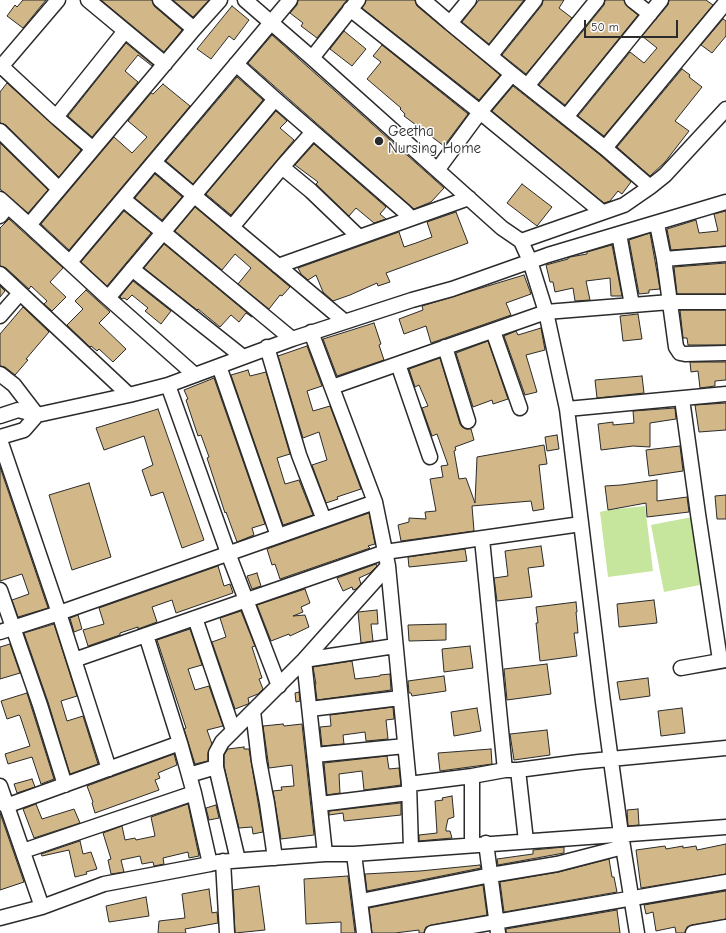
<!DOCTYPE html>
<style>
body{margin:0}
#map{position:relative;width:726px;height:933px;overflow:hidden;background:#fff;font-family:"Comic Neue",sans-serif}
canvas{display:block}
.scale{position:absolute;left:584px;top:20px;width:94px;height:18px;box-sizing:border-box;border:2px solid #2b2b2b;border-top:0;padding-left:5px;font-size:12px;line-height:14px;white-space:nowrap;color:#2b2b2b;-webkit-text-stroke:3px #fff;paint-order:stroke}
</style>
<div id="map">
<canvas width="726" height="933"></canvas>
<div class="scale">50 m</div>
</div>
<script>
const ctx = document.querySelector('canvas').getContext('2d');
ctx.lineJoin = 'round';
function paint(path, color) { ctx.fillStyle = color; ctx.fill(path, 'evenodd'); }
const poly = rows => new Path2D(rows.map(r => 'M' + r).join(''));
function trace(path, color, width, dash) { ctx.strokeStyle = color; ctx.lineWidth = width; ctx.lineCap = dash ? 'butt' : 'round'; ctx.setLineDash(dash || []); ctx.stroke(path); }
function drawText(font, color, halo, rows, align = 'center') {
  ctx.font = font + ' "Comic Neue",sans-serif'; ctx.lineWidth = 3; ctx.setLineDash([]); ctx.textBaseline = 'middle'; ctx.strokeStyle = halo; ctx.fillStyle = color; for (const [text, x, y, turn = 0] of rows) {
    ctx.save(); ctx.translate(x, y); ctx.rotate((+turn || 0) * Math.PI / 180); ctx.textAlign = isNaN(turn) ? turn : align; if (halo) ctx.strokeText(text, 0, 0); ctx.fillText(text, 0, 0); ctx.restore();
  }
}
paint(poly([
 [645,506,653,571,608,577,600,512,608,510],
 [692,517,705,584,664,592,651,525]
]), '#c6e59d');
const building = poly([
 [23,0,46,0,23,28,7,16,15,5,17,7,23,0],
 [101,0,152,0,154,6,182,30,164,52,101,0],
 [173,0,209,0,193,17,173,0],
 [298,0,347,0,317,38,301,26,303,23,290,13,297,5,298,0],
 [366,0,415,0,417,6,500,75,479,100,362,8,366,0],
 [479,0,524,0,489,44,462,22,479,0],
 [543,0,564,0,559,8,572,18,526,74,502,55,542,5,543,0],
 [605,0,624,0,627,6,638,15,565,105,539,85,604,5,605,0],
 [669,0,706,0,713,5,604,136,578,116,630,52,644,63,657,48,642,36,668,5,669,0],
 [232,6,249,20,234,40,229,36,211,59,197,49,232,6],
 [723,19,726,21,726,36,712,53,701,45,723,19],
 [344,31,366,49,352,66,330,49,344,31],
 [272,35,444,188,431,202,414,209,248,63,272,35],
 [126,43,153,65,152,66,138,55,125,71,138,82,92,137,68,116,126,43],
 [382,45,468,114,444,146,404,116,405,114,400,109,401,108,367,79,381,62,373,56,382,45],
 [682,69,690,75,689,77,702,87,675,121,689,131,665,162,650,176,617,147,682,69],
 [237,77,263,100,193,184,166,161,237,77],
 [7,83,81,150,59,177,6,125,0,123,0,92,7,83],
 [163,84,190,106,69,250,41,224,114,137,132,153,147,137,128,121,151,93,153,94,163,84],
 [513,86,600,155,631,182,622,194,618,191,610,201,604,203,492,111,513,86],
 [276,111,287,121,280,128,294,140,231,215,206,194,276,111],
 [0,143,48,190,28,213,0,189,0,143],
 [314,144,386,207,380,214,386,219,374,223,356,208,349,216,316,184,318,182,295,165,314,144],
 [155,174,182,197,162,220,135,198,155,174],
 [522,184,552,207,537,226,507,203,522,184],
 [195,207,290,287,282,296,280,295,269,309,238,284,251,268,235,254,222,270,175,231,195,207],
 [124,211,151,233,107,286,81,262,124,211],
 [726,211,726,246,671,250,667,229,696,220,699,233,718,231,714,214,726,211],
 [456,212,468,243,386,273,390,282,378,286,377,283,350,295,333,301,323,292,316,275,308,280,301,274,298,268,399,232,404,247,416,243,432,237,427,222,456,212],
 [9,219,63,268,50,282,66,297,52,311,44,304,47,301,31,286,29,289,6,268,0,266,0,228,9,219],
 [650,233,660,289,649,290,649,293,639,294,629,240,650,233],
 [164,244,252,317,246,313,239,322,231,315,220,327,198,309,197,310,144,268,164,244],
 [612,245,622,296,611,296,610,278,586,281,590,300,575,301,573,288,555,292,553,282,550,282,546,265,568,259,568,258,570,257,587,254,587,252,612,245],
 [726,263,726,294,677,294,674,267,726,263],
 [524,275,531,294,506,303,511,315,431,343,426,326,404,334,399,319,423,310,422,306,524,275],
 [133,281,171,311,161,324,145,311,148,308,132,295,127,300,124,298,122,299,120,297,133,281],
 [0,286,5,291,0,297,0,286],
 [86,290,110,312,99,323,126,349,113,362,99,349,97,351,91,346,90,347,67,325,83,309,75,301,86,290],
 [23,307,49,332,26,359,28,360,15,375,5,367,0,366,0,334,23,307],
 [680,310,726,310,726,345,688,345,687,338,683,338,680,310],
 [638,314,642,339,623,341,620,316,638,314],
 [374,323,381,344,379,345,384,360,337,376,323,339,374,323],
 [541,328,545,350,526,355,537,392,525,395,504,336,516,331,518,335,541,328],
 [488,341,508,399,493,404,492,400,473,407,456,353,488,341],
 [307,346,322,386,307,391,313,411,330,406,361,489,337,497,338,499,326,503,312,465,327,460,319,432,303,438,278,356,307,346],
 [440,358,460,424,462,427,466,429,471,429,474,440,455,447,456,450,454,451,459,479,466,478,475,503,477,457,544,445,547,464,539,465,544,509,533,511,531,501,472,506,474,531,401,541,398,525,409,522,409,518,426,519,425,512,436,511,430,479,443,477,441,466,448,465,437,434,432,436,422,408,428,406,419,385,415,387,409,369,440,358],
 [690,362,726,362,726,380,715,381,715,386,700,388,698,371,691,372,690,362],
 [248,370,250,376,266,372,290,454,277,458,285,484,299,480,313,515,283,525,231,375,248,370],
 [642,376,644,393,597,398,595,380,642,376],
 [214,378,265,524,252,528,254,535,237,542,226,512,225,513,207,458,209,457,201,435,198,436,186,400,188,399,184,390,214,378],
 [726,403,726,430,699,432,695,405,726,403],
 [675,408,676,419,650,423,650,447,633,446,601,450,598,424,613,422,613,425,634,423,633,411,675,408],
 [158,409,204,540,182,548,163,492,151,496,142,470,153,465,144,436,104,450,96,428,158,409],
 [557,435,559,449,547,451,545,437,557,435],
 [680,446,683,471,649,476,646,450,680,446],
 [0,467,48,608,18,617,12,600,29,594,22,574,0,581,0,467],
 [657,480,657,501,687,497,689,512,647,517,646,503,608,510,605,486,621,485,657,480],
 [89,483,111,557,72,570,49,495,89,483],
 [726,495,726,519,717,519,715,496,726,495],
 [369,513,375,544,368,546,370,548,280,579,275,564,272,565,267,549,369,513],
 [541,546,544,566,528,568,532,597,497,601,494,578,508,576,505,551,541,546],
 [465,549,467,561,409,567,408,557,465,549],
 [376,564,377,566,370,573,359,578,361,584,356,589,353,590,352,587,343,591,337,578,376,564],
 [218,566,224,586,230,584,233,593,176,613,172,600,152,607,157,622,138,629,138,627,120,633,120,635,88,646,83,630,104,624,99,608,218,566],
 [257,573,261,586,252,589,247,576,257,573],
 [305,589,310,603,301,607,303,612,293,616,305,615,309,627,290,636,289,634,271,641,257,605,305,589],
 [654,600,657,623,619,627,617,604,654,600],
 [576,602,577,612,576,612,578,633,574,633,577,656,540,661,536,623,538,623,536,607,576,602],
 [377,610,378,624,371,624,373,641,361,643,358,612,377,610],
 [241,611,255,646,252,647,262,678,259,679,263,689,258,694,248,698,249,703,248,704,235,709,212,642,226,637,220,618,241,611],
 [78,615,82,629,74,632,70,618,78,615],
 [54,624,77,696,61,701,67,721,83,716,98,764,70,774,48,702,24,633,54,624],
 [446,624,446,640,409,641,408,625,446,624],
 [190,629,202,665,188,669,195,690,209,686,223,726,207,730,212,744,208,753,208,761,195,764,184,729,186,728,157,640,190,629],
 [10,644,20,673,0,679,0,647,10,644],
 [470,646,473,668,444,672,442,649,470,646],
 [352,661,355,679,380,676,380,675,390,674,391,690,317,700,315,684,316,684,313,667,352,661],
 [547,664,551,694,507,700,504,669,547,664],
 [444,676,446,691,412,696,411,693,409,693,408,681,444,676],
 [648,678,650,696,620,700,617,682,648,678],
 [299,692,300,701,296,702,295,693,299,692],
 [27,693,54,779,41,784,32,757,8,764,5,754,30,746,20,716,19,715,7,719,1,701,27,693],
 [393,707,394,719,386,720,388,739,366,741,365,732,343,735,344,744,322,746,320,727,331,726,330,715,393,707],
 [477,708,481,731,454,736,451,712,477,708],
 [682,708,685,733,661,736,658,711,682,708],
 [283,724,284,726,302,724,314,835,281,839,273,791,282,790,281,787,294,786,292,765,269,768,263,726,283,724],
 [547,730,550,755,514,760,510,734,547,730],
 [244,747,244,749,249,749,263,832,253,834,252,827,239,828,224,766,224,755,228,749,244,747],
 [491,749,492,764,440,771,438,753,491,749],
 [174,754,177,765,158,773,160,778,155,780,159,790,95,813,92,803,93,802,87,786,174,754],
 [387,756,389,769,399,768,401,785,364,790,362,771,339,774,340,793,327,795,324,763,387,756],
 [32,779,35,787,17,793,14,784,32,779],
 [452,796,454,817,448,819,446,828,446,831,450,831,452,838,419,841,419,835,437,833,435,801,443,800,442,798,452,796],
 [401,803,401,815,344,821,343,813,329,815,329,811,401,803],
 [36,804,42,819,74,809,80,823,34,838,23,809,36,804],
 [188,804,199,856,189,858,188,852,163,858,164,864,154,866,153,862,142,864,140,856,121,860,124,872,111,874,108,860,111,859,103,833,122,826,125,840,135,838,136,840,155,836,151,817,188,804],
 [216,805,219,818,209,820,206,808,216,805],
 [638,809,639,825,628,826,627,810,638,809],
 [0,813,24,882,0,890,0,813],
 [80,841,83,854,91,852,97,869,86,872,87,874,75,877,69,850,42,856,41,854,80,841],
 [726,844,726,874,641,888,636,850,665,846,666,849,683,846,683,848,696,846,697,850,726,844],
 [564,847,564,853,498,865,497,859,533,854,533,850,564,847],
 [609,859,612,877,614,877,617,892,504,912,500,882,559,872,609,859],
 [480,865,481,868,367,891,365,874,420,871,480,865],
 [348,876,355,933,341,933,341,922,306,924,304,879,348,876],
 [483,885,487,915,431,925,426,927,424,933,419,933,419,930,395,933,372,933,369,908,483,885],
 [259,886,265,930,235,933,233,890,259,886],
 [209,889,212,913,217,912,218,923,185,929,186,933,158,933,159,921,185,918,182,894,209,889],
 [726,891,726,919,691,925,687,927,685,933,676,933,675,927,656,931,653,912,646,914,644,905,726,891],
 [146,897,149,916,109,922,106,906,146,897],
 [617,910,620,933,506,933,506,929,617,910]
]);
paint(building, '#d2b888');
trace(building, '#2b2b2b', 1);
const minor = poly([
 [88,0,165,64],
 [160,0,194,29],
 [245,0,312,58,502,228,521,241,530,261,546,312,567,409,603,702,621,834,637,933],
 [423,0,450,23,469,0],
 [632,0,650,14],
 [350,9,480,112,602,212],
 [450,23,512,74,605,148,650,187],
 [490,56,535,0],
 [312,58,358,0],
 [236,64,275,99,404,211,411,218],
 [1,66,56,117],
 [0,68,58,0],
 [527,86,597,0],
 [566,117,661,0],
 [0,131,59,189],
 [605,148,726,2],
 [93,149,56,117,125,31],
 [154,162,344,321],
 [282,167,311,191,359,237],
 [438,169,480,112,512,74],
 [0,199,29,225,194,29,220,0],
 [123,199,292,339],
 [0,216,8,206],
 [657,224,664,259,676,347,680,353,685,354,726,353],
 [29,225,108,298,275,99],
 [232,227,282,167,313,132],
 [619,234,632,305],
 [521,241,624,205,650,187,665,175,726,109],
 [664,259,726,254],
 [70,262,290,0],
 [278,266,469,198],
 [132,269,243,357],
 [0,274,129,395],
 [108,298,195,375],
 [0,316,20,293],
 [493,331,520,408],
 [311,332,375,502,388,566,409,784],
 [267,347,299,455,324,520],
 [445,347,468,421],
 [398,364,430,457],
 [219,366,278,536],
 [0,374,14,385,37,415],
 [168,385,228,553,279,686],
 [332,387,546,312,670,302,726,302],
 [682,399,698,514,720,660],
 [567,409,726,394],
 [0,416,18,410,37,415,129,395,168,385,292,339,412,300,452,289,548,255,726,202],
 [0,437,24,430,37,415],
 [0,440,59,613,109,769],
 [482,539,505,770],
 [0,590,40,705,65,785],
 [195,618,233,730],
 [0,632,59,613,375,502],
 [146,635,180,743,194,793,210,864],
 [74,660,385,552,581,524],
 [681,668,726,660],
 [310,709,400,698],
 [253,711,259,761,267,803,275,858],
 [315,755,405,746],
 [518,770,526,841],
 [189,775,216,767],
 [472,776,472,844],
 [0,786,42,907],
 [320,804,409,793],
 [6,806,180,743],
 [486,843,498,933],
 [411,849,409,784,472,776,505,770,518,770,579,762,726,748],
 [23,851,194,793],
 [325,854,304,660,395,646],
 [354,854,364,933],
 [238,860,216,767,216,753,222,742,304,660,388,566],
 [223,861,227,933],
 [361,901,491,875,557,864,623,847],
 [0,918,42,907,104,884,210,864,218,862,325,854,354,854,726,827],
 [432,933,726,882],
 [693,933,726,927]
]);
trace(minor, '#2b2b2b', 17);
trace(minor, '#fff', 14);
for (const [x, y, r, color] of [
 [379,141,5,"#2b2b2b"]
]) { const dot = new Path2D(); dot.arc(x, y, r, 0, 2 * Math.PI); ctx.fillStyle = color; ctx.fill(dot); trace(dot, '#fff', 1.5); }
drawText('15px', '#2b2b2b', '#fff', [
 ["Geetha",388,132],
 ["Nursing Home",388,149]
], 'left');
</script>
